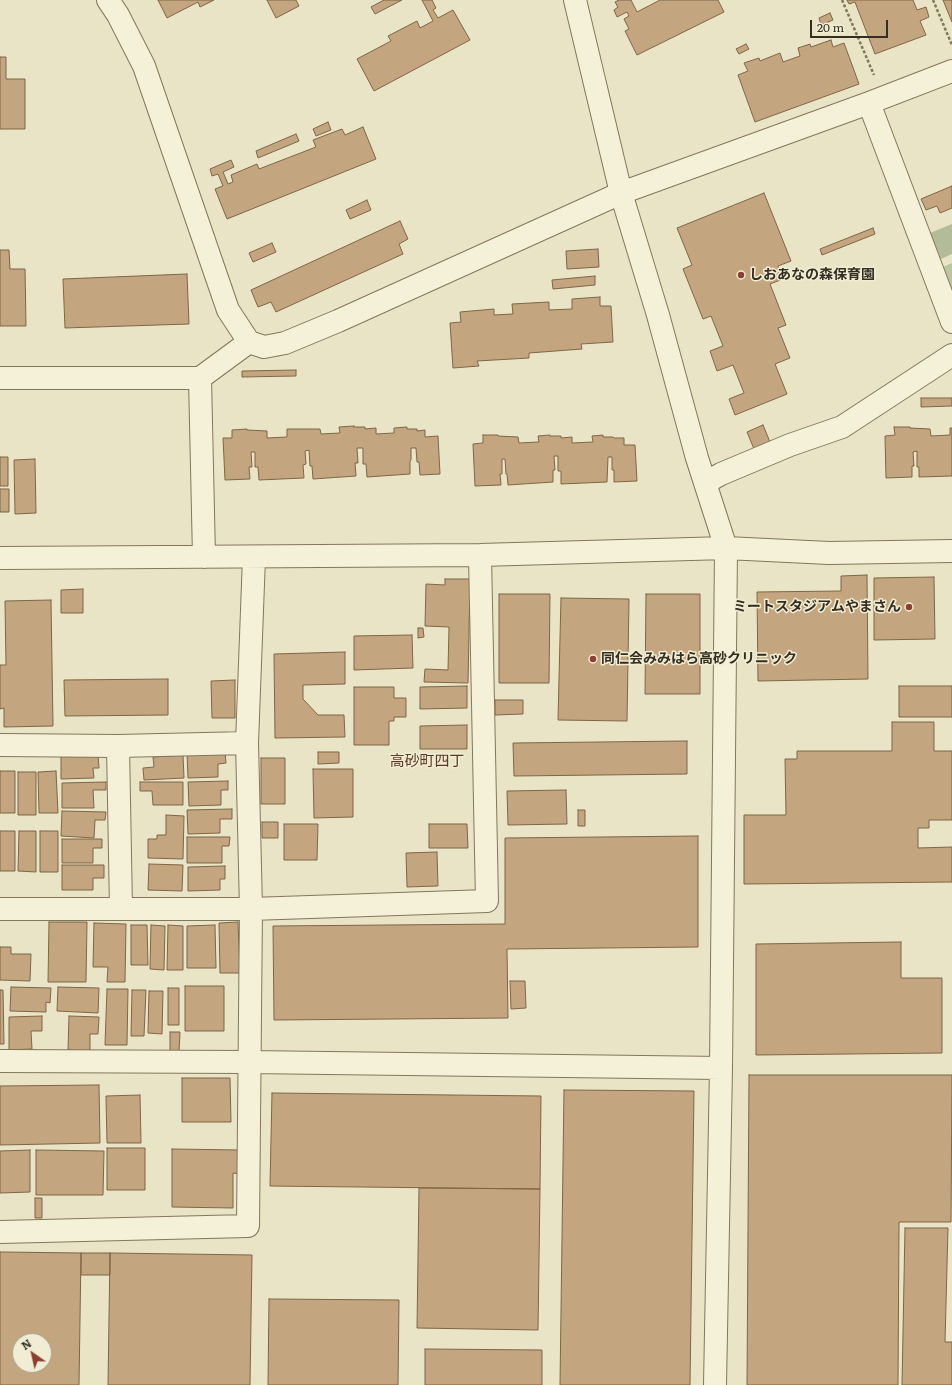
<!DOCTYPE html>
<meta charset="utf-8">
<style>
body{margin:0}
#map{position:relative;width:952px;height:1385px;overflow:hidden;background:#e9e4c5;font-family:Literata,serif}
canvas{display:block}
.north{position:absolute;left:12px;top:1333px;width:40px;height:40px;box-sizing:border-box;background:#f1edd4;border:1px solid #a5a08c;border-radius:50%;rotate:326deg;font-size:11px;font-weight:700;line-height:16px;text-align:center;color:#342d20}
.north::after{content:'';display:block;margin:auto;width:14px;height:18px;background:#8b4034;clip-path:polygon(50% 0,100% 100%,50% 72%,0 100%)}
.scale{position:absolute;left:810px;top:20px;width:78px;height:18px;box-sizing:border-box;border:2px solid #342d20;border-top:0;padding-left:5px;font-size:12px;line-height:14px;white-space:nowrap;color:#342d20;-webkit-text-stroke:3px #f1edd4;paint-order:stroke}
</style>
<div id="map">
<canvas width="952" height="1385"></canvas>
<div class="north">N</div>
<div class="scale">20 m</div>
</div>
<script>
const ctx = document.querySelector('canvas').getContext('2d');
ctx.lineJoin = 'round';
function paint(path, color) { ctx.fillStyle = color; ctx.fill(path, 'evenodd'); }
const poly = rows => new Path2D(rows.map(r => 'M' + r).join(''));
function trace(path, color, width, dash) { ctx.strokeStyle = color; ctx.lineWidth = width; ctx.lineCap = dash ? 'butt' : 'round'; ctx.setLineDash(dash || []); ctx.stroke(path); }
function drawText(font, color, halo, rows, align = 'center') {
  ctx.font = font + ' Literata,"Noto Sans JP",serif'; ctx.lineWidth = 3; ctx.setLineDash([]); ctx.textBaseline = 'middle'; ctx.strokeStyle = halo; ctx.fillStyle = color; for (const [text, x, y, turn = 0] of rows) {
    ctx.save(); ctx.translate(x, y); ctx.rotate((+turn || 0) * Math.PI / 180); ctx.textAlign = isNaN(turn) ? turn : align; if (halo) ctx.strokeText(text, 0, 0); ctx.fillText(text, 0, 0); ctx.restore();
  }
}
paint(poly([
 [952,263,952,290,943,267]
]), '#bac69b');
paint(poly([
 [952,224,952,254,941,259,930,233]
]), '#b2bc99');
const building = poly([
 [158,0,214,0,200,7,198,2,167,18,158,0],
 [267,0,296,0,299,6,276,18,267,0],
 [384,0,402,0,375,14,371,7,384,0],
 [422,0,432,0,436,8,433,10,438,18,453,10,470,40,374,91,357,59,391,41,388,36,417,21,420,28,433,21,422,0],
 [619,0,631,0,637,12,660,0,718,0,724,12,637,55,625,31,629,29,624,19,629,16,627,12,617,17,614,10,618,7,615,2,619,0],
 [847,0,913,0,917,10,926,7,929,17,920,21,926,35,875,54,855,2,849,4,847,0],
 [943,0,952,0,952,22,943,0],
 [830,13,833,20,821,25,819,18,830,13],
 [831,40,833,47,844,43,859,84,755,122,738,75,748,71,744,63,759,58,760,61,780,53,783,62,800,56,798,48,810,44,811,47,831,40],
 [746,44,749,49,739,54,736,49,746,44],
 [0,57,6,57,6,79,25,79,25,129,0,129,0,57],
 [328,122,331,130,316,136,313,129,328,122],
 [363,127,376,159,227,219,215,189,223,186,218,174,212,176,210,169,231,160,234,167,223,172,228,184,233,182,231,175,257,164,259,169,316,147,313,140,342,129,345,135,363,127],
 [296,134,299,141,258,158,256,151,296,134],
 [952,186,952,208,940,213,937,206,926,210,921,199,952,186],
 [764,193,791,261,778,266,783,279,770,284,786,325,778,328,790,358,775,364,787,394,735,415,729,399,744,393,733,365,717,371,710,351,723,346,711,316,703,319,683,269,692,265,677,228,764,193],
 [367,200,371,210,350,219,346,210,367,200],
 [400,221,408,239,399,244,403,254,276,312,271,302,258,307,251,290,400,221],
 [873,228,875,234,822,255,820,249,873,228],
 [272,243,276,252,253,262,249,253,272,243],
 [598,249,599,267,567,269,566,251,598,249],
 [0,250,9,250,10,269,25,269,26,326,0,326,0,250],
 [187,274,189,324,65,328,63,279,187,274],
 [595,276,595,285,553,289,552,280,595,276],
 [600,297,600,306,611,306,613,342,581,344,582,349,529,353,529,358,477,361,479,366,453,368,450,323,461,322,460,312,494,309,494,315,513,314,512,304,549,302,549,310,572,309,572,299,600,297],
 [296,370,296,376,242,377,242,371,296,370],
 [921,398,952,398,952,406,921,407,921,398],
 [763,425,770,442,754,449,747,432,763,425],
 [354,426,353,427,365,427,365,429,376,428,376,434,394,433,394,428,407,427,407,429,417,429,417,431,425,430,425,437,438,436,440,474,420,475,419,462,417,462,416,448,411,448,411,460,410,461,410,474,367,477,366,464,363,464,363,448,357,448,358,463,355,463,356,476,313,479,312,466,310,466,309,450,305,451,306,464,303,465,304,478,259,480,258,467,255,467,255,452,251,452,252,467,249,467,250,479,225,480,223,438,232,438,232,430,247,429,247,430,267,431,267,438,287,437,287,429,320,429,321,434,340,433,339,427,354,426],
 [894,427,910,427,910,428,930,429,931,436,950,435,950,428,952,428,952,476,919,477,919,467,917,467,917,451,913,452,914,466,912,466,912,477,886,478,885,436,895,435,894,427],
 [483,435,498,435,498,436,518,437,519,443,539,442,538,436,550,435,550,436,561,436,561,438,572,437,572,443,593,442,592,436,603,435,603,437,613,437,614,438,624,438,624,445,635,445,637,481,614,482,614,470,612,470,612,457,608,457,607,482,561,484,561,471,558,471,558,456,554,456,555,470,553,470,553,482,508,485,507,474,506,474,505,459,502,459,502,474,500,474,501,485,475,486,473,444,483,443,483,435],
 [0,457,8,457,8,486,0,486,0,457],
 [35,459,36,513,15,514,14,460,35,459],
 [0,489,9,489,9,512,0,512,0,489],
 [867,575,868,679,758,681,757,592,841,591,841,576,867,575],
 [934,577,935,639,874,640,874,578,934,577],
 [445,579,470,579,468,683,424,682,425,669,448,670,449,627,425,626,426,584,445,585,445,579],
 [83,589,83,613,61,613,61,590,83,589],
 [499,594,550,594,549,683,499,683,499,594],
 [646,594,700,594,700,694,645,694,646,594],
 [561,598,629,599,627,721,558,720,561,598],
 [51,600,53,726,4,727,4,708,0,709,0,665,6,665,5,601,51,600],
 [418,628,423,628,424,637,418,638,418,628],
 [412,635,413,668,354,670,354,636,412,635],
 [345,652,345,684,303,685,303,699,318,715,344,715,345,737,275,738,274,654,345,652],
 [168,679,168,715,65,716,64,680,168,679],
 [235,680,235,718,212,718,211,681,235,680],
 [467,686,467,708,420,709,420,687,467,686],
 [899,686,952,686,952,717,899,717,899,686],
 [354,687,394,687,394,698,406,698,406,717,394,717,394,721,389,721,389,745,354,745,354,687],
 [495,700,523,700,523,714,495,715,495,700],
 [892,722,934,722,934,751,952,751,952,820,929,820,929,828,918,828,918,848,952,847,952,882,744,884,744,815,786,815,785,759,797,759,797,751,892,751,892,722],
 [467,725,467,749,420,749,420,726,467,725],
 [687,741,687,774,514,776,513,743,687,741],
 [225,752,226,763,218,764,218,777,188,778,187,753,225,752],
 [318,752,339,752,339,763,318,764,318,752],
 [98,754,99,768,93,768,94,778,61,779,61,755,98,754],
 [183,755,184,778,144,780,143,768,154,767,153,757,183,755],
 [261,758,285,758,285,804,261,804,261,758],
 [313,769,353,769,353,817,314,818,313,769],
 [0,771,15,771,15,813,0,813,0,771],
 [56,771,58,813,39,813,38,772,56,771],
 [18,772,36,772,36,815,18,815,18,772],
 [228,781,228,790,221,790,221,805,189,806,188,782,228,781],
 [106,782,106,790,93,790,94,808,62,808,62,783,106,782],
 [140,782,183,782,183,805,153,805,152,791,140,791,140,782],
 [566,790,567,824,508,825,507,791,566,790],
 [232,809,232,819,220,819,220,833,188,834,187,810,232,809],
 [578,810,585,810,585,826,578,826,578,810],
 [62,811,106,812,105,820,95,820,94,838,61,836,62,811],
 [166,815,184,816,183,859,148,858,148,839,157,839,157,835,166,835,166,815],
 [262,822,278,822,278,838,262,838,262,822],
 [284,824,318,824,317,860,284,860,284,824],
 [429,824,467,824,468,848,429,848,429,824],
 [0,831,15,831,15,871,0,871,0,831],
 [19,831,36,831,36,872,18,871,19,831],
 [40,831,58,831,58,872,40,872,40,831],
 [698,836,698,947,507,949,508,1018,274,1020,273,926,505,924,505,838,698,836],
 [187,837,230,837,229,846,222,846,222,863,187,863,187,837],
 [62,839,102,839,102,848,93,848,93,863,62,863,62,839],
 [437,852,438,886,407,887,406,853,437,852],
 [149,864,183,865,182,891,148,890,149,864],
 [62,865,104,865,104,878,93,878,93,890,62,890,62,865],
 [225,866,225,879,220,879,220,890,188,891,188,867,225,866],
 [49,922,87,922,86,982,48,982,49,922],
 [238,922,240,973,220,973,219,923,238,922],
 [94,923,126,924,125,982,107,982,108,967,93,967,94,923],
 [131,925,147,925,148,965,131,965,131,925],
 [151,925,165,926,164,970,150,969,151,925],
 [168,925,183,926,183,970,167,970,168,925],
 [215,925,216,968,187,968,187,926,215,925],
 [901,942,901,978,942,978,942,1053,756,1055,756,944,901,942],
 [0,947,11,947,11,954,31,954,30,981,0,980,0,947],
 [510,981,525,981,526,1008,511,1009,510,981],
 [185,986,224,986,224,1031,185,1031,185,986],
 [11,987,51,988,50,1003,46,1002,46,1012,10,1011,11,987],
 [58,987,99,988,98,1013,57,1011,58,987],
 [168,988,179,988,179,1025,168,1025,168,988],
 [107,989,128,989,127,1045,105,1045,107,989],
 [0,990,3,990,4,1044,0,1044,0,990],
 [132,990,146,990,144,1036,131,1036,132,990],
 [149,991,163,991,162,1034,148,1033,149,991],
 [42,1016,42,1031,31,1031,32,1049,9,1050,9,1017,42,1016],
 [69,1016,99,1017,98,1034,90,1034,90,1051,68,1050,69,1016],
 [170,1032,180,1032,179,1053,170,1053,170,1032],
 [749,1075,952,1075,951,1222,899,1222,898,1385,747,1385,749,1075],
 [182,1078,230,1078,231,1122,182,1122,182,1078],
 [99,1085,100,1143,0,1145,0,1086,99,1085],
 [564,1090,694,1091,690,1385,560,1385,564,1090],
 [272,1093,541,1096,540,1189,270,1186,272,1093],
 [140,1095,141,1143,107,1143,106,1096,140,1095],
 [107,1148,145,1148,145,1190,107,1190,107,1148],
 [172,1149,240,1150,240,1174,233,1173,233,1208,172,1207,172,1149],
 [30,1150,30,1192,0,1193,0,1151,30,1150],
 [36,1150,104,1151,103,1195,36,1195,36,1150],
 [419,1188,540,1189,538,1330,417,1328,419,1188],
 [35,1198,42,1198,42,1218,35,1218,35,1198],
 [905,1228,948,1228,945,1342,952,1342,952,1385,902,1385,905,1228],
 [0,1252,81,1253,79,1385,0,1385,0,1252],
 [20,1341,44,1341,44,1365,20,1365,20,1341],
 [81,1253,110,1253,110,1275,81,1275,81,1253],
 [110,1253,252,1255,250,1385,108,1385,110,1253],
 [269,1299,399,1300,398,1385,268,1385,269,1299],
 [425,1349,542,1350,542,1385,425,1385,425,1349]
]);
paint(building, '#c3a67f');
trace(building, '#7f6546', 1);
const minor = poly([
 [108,0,118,15,144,66,228,310,249,342,264,347,285,343,338,321,621,193,869,103,952,71],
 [575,0,621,193,658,315,697,458,726,548,721,1068,715,1385],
 [869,103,952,322],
 [0,378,200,378,249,342],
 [200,378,204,557],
 [705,483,721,474,790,445,842,427,952,355],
 [0,558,480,555,726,548,829,553,952,551],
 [0,745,118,746,247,743],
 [118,746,121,909],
 [0,909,251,909,487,901,480,555],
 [0,1061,249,1062,721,1068],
 [0,1232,248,1226,251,909,247,743,254,557]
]);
trace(minor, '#82775d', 24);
trace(poly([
 [842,0,874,75],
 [933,0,952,45]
]), '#82775d', 2.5, [3, 2]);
trace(minor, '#f5f1d8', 22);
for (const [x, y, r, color] of [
 [741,275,4,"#8b4034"],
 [909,607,4,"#8b4034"],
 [593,659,4,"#8b4034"]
]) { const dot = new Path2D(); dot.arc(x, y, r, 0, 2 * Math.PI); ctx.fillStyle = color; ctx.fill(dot); trace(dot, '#f1edd4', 1.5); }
drawText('bold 14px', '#342d20', '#f1edd4', [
 ["しおあなの森保育園",749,275],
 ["ミートスタジアムやまさん",901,607,"right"],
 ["同仁会みみはら高砂クリニック",601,659]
], 'left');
drawText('15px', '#5c3824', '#f1edd4', [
 ["高砂町四丁",427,762]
]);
</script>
